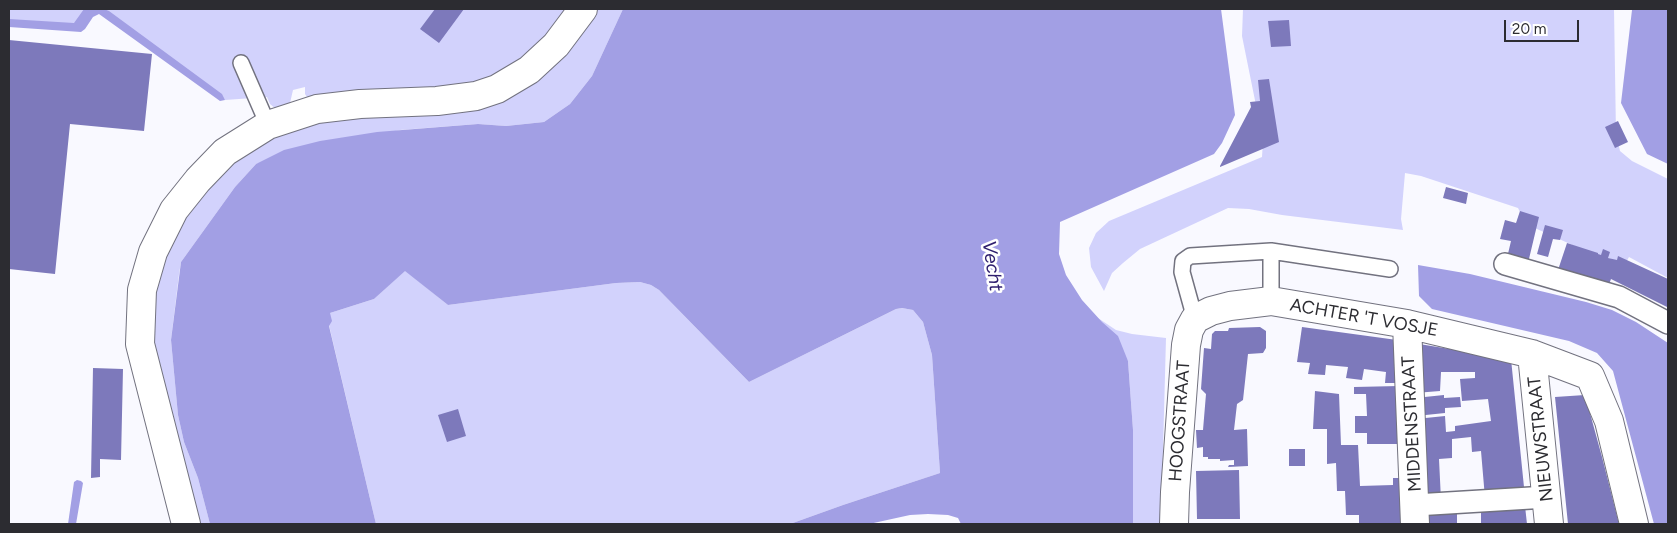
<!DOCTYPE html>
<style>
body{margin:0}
#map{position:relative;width:1677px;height:533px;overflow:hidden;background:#f9f9ff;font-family:Figtree,sans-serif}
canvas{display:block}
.frame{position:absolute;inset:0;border:10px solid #2c2c31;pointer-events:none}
.scale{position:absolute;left:1504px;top:20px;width:75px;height:22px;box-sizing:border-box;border:2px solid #2c2c31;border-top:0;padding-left:6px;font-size:15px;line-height:18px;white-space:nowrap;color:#2c2c31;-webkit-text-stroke:4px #fff;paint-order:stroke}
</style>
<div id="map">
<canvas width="1677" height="533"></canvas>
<div class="frame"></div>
<div class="scale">20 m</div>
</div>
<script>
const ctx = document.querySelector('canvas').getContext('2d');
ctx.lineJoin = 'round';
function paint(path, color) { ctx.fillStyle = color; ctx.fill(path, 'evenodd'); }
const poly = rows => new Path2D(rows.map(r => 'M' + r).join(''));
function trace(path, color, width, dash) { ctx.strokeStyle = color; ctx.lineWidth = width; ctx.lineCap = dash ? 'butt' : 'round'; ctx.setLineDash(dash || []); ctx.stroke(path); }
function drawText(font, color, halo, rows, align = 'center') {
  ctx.font = font + ' Figtree,sans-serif'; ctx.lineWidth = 5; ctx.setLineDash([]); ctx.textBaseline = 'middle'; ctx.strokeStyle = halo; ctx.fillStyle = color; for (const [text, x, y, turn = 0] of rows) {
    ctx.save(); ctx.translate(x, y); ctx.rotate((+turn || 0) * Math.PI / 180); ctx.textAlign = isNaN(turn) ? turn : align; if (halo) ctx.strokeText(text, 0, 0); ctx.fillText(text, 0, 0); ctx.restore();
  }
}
paint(poly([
 [9,9,572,9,528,60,476,85,309,100,305,94,305,87,293,90,290,103,283,108,276,109,270,104,267,97,225,100,98,10,78,28,9,23],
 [593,9,623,9,592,76,570,104,544,122,506,126,478,124,400,130,256,164,235,187,181,262,179,274,171,340,178,415,184,442,198,478,210,524,193,524,155,369,152,296,173,227,230,160,304,121,477,105],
 [1243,9,1614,9,1616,134,1620,151,1632,161,1668,179,1668,278,1629,257,1625,264,1579,248,1526,224,1518,208,1421,176,1405,173,1401,219,1403,230,1282,215,1249,209,1228,208,1140,249,1123,263,1112,273,1104,291,1091,267,1089,248,1096,233,1109,221,1262,157,1263,140,1242,36],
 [405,270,448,305,616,283,640,282,651,285,659,290,749,382,896,309,902,308,913,310,923,322,932,355,940,473,843,505,790,524,376,524,329,325,330,313,374,299],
 [1098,318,1116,330,1132,334,1166,338,1161,524,1133,524,1133,430,1128,361]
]), '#d2d2fc');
paint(poly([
 [84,9,104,9,109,11,222,94,225,100,220,101,99,14,93,17,85,29,81,32,9,27,9,19,74,23],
 [623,9,1221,9,1235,115,1222,143,1214,154,1060,222,1059,254,1066,275,1082,300,1102,322,1118,336,1128,361,1133,430,1133,524,961,524,958,518,948,515,928,514,910,515,869,524,790,524,843,505,940,473,932,355,923,322,913,310,902,308,896,309,749,382,659,290,651,285,640,282,616,283,448,305,405,271,374,299,330,313,332,321,329,326,376,524,210,524,198,478,184,442,178,415,171,340,181,262,235,187,256,164,284,150,320,141,377,132,478,124,506,126,544,122,570,104,592,76],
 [1629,9,1668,9,1668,164,1647,154,1621,103,1632,10],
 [1418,265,1470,274,1586,302,1612,310,1636,322,1668,343,1668,524,1654,524,1613,371,1597,353,1569,341,1432,309,1419,296],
 [77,480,81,481,83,483,76,524,68,524,74,482]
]), '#a29fe4');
paint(poly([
 [435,9,464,9,439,43,420,29],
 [1289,20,1291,46,1271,47,1268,21],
 [9,40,152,54,144,131,70,124,55,274,9,269],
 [1269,79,1279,142,1220,167,1220,166,1251,107,1250,102,1260,101,1258,80],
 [1618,121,1628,142,1615,148,1605,127],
 [1446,187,1468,193,1466,204,1443,198],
 [1520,211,1539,217,1528,263,1507,258,1511,241,1500,239,1505,220,1516,223],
 [1545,225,1563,230,1560,240,1553,239,1548,257,1537,254],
 [1567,243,1598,253,1598,254,1601,255,1603,249,1610,252,1608,258,1617,260,1618,256,1668,279,1667,307,1611,279,1608,287,1558,270],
 [1260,327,1266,331,1266,348,1263,353,1248,354,1243,400,1237,404,1234,430,1247,429,1248,466,1228,467,1229,465,1234,465,1234,460,1220,461,1220,459,1208,459,1208,457,1203,457,1203,447,1197,448,1196,430,1203,430,1206,394,1201,389,1204,348,1211,349,1212,334,1215,331,1228,331,1229,328],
 [1302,327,1397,340,1395,372,1398,372,1399,383,1385,383,1386,372,1364,369,1362,380,1346,378,1348,367,1326,365,1325,375,1308,374,1310,363,1297,362],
 [1413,343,1511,359,1525,497,1485,498,1481,451,1472,452,1471,437,1452,439,1452,458,1439,459,1441,500,1420,501,1416,419,1445,416,1446,432,1455,431,1455,426,1491,421,1488,399,1462,401,1460,379,1475,378,1475,372,1441,372,1440,391,1415,393],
 [93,368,123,369,121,460,100,459,100,477,91,478],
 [1399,386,1401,444,1367,444,1367,433,1355,433,1355,416,1367,416,1366,394,1354,394,1354,387],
 [1315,391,1339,394,1341,445,1358,445,1360,486,1393,485,1393,478,1402,478,1403,524,1359,523,1359,515,1346,515,1345,491,1337,491,1336,463,1327,464,1327,429,1313,429],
 [1444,395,1444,398,1460,397,1461,407,1445,408,1445,413,1416,416,1415,398],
 [1585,395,1602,457,1619,524,1568,524,1555,397],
 [458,409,466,436,447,442,438,415],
 [1289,449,1305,449,1305,466,1289,466],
 [1239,470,1240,519,1197,519,1196,471],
 [1525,506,1527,524,1481,524,1481,508],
 [1457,509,1457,524,1421,524,1420,512]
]), '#7d79bb');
const service = poly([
 [241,63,268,125],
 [1271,301,1271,251],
 [1195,319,1182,272,1183,261,1190,256,1271,251,1390,269]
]);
const pedestrian = poly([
 [1505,264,1619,297,1668,323],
 [1415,505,1547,497]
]);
const minor = poly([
 [1407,324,1415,524],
 [1532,354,1549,524],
 [186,524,140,344,142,290,153,252,174,210,198,180,225,152,268,125,317,109,360,104,437,101,476,96,497,89,529,70,556,45,583,9],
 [1174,524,1175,492,1186,345,1189,330,1195,319,1211,311,1230,306,1271,301,1407,324,1532,354,1590,376,1609,421,1634,524]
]);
trace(service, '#72727f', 18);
trace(pedestrian, '#72727f', 24);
trace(minor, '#72727f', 30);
trace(service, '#fff', 15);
trace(pedestrian, '#fff', 21);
trace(minor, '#fff', 28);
drawText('18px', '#2c2c31', '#fff', [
 ["ACHTER 'T VOSJE",1364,318,10],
 ["HOOGSTRAAT",1180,421,-86],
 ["MIDDENSTRAAT",1412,424,-93],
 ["NIEUWSTRAAT",1541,439,-96]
]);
drawText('italic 19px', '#30206f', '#fff', [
 ["Vecht",992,266,81]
]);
</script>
